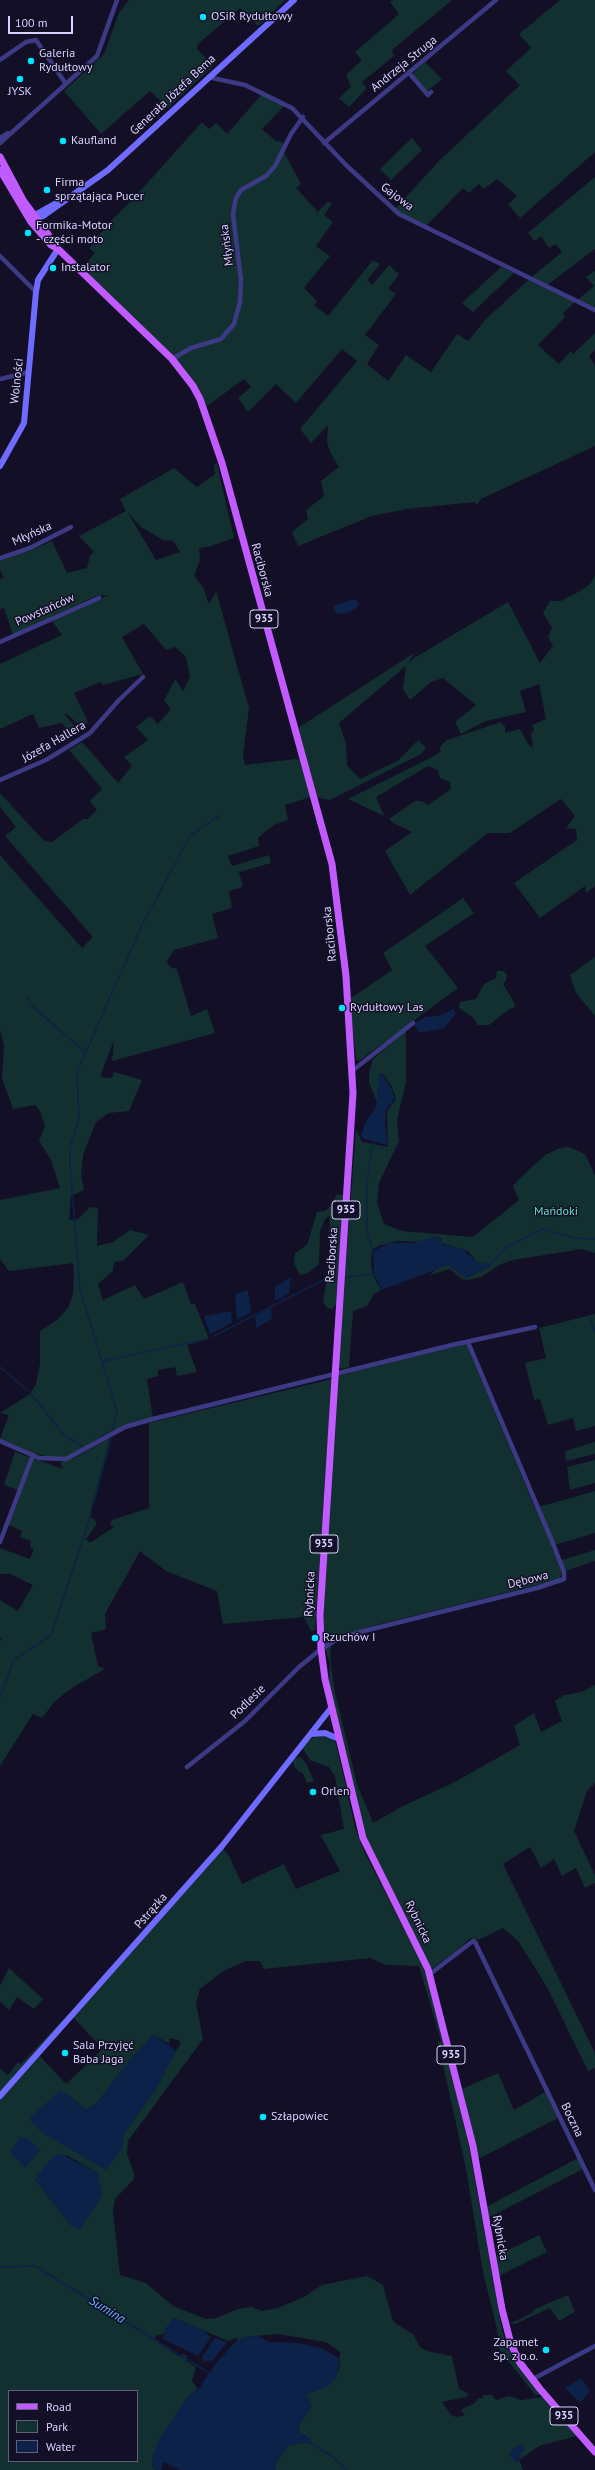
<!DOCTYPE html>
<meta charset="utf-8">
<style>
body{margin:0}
#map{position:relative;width:595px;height:2470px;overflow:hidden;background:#130f26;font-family:"PT Sans",sans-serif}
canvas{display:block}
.legend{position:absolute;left:8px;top:2390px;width:130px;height:72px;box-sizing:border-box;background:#130f26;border:1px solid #625e7d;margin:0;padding:5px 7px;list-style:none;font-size:12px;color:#d9d4ff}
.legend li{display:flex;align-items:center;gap:8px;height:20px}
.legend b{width:20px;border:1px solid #625e7d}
.scale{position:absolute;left:8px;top:16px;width:65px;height:18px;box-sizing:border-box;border:2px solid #d9d4ff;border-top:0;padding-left:5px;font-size:12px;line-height:14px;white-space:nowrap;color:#d9d4ff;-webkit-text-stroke:3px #130f26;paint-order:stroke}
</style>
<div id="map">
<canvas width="595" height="2470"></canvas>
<ul class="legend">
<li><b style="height:5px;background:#c25bff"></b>Road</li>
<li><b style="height:11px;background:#12302f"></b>Park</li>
<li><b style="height:11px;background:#0c2248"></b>Water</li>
</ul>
<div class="scale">100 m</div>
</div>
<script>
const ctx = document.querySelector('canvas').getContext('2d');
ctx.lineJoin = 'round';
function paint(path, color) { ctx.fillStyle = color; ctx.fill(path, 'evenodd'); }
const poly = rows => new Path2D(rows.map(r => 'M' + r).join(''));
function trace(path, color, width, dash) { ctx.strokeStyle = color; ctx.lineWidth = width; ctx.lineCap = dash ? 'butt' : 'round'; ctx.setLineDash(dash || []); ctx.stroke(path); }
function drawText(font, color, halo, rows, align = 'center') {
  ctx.font = font + ' "PT Sans",sans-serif'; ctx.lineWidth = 3; ctx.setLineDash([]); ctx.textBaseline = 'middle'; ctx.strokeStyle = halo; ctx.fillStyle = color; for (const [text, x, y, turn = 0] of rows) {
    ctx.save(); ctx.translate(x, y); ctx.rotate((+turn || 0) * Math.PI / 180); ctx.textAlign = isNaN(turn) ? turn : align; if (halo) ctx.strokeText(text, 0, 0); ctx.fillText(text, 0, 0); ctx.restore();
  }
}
paint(poly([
 [129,0,285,0,258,26,240,8,198,44,197,49,213,66,168,108,150,91,101,134,64,91,104,54,119,13],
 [393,0,452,0,392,50,394,56,362,82,367,88,349,107,339,98,351,87,346,75,362,60,355,52,399,14,390,2],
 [560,0,595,0,595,152,520,218,508,204,517,196,497,179,484,189,479,184,469,193,463,188,425,227,394,210,440,160,520,85,506,71,531,48,519,34],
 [425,62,442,79,427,91,412,74],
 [263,93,286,104,262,129,276,141,283,142,285,154,301,184,296,188,318,212,328,201,332,204,324,215,333,222,316,246,330,256,304,288,317,301,314,305,328,316,373,260,380,264,367,280,372,285,389,265,399,274,388,289,396,294,365,335,379,345,367,364,388,381,406,355,431,372,457,334,468,341,486,319,534,275,562,252,556,244,549,248,541,236,535,241,528,233,595,177,595,249,546,286,576,301,594,286,586,277,595,271,595,310,576,301,563,313,565,317,538,345,559,364,571,351,573,354,595,333,595,350,589,356,595,365,595,446,481,499,477,505,474,502,407,509,372,516,298,546,292,532,308,519,306,510,324,496,321,481,339,467,330,452,327,442,328,425,311,443,300,429,357,361,342,349,296,403,276,384,248,412,238,398,251,387,244,379,207,406,172,359,79,271,95,253,89,248,107,225,133,199,202,122,209,129,216,123,227,134],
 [412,138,422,150,391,180,380,169],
 [501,267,514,273,473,312,462,303],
 [214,464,217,464,234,538,208,547,199,548,200,560,194,576,203,587,209,604,216,591,249,708,243,755,245,765,296,759,304,761,314,796,285,805,288,820,274,825,258,838,259,846,228,856,232,866,269,855,271,863,239,872,243,887,229,891,232,908,212,914,218,938,174,950,167,961,170,967,177,969,191,1016,207,1009,215,1033,112,1061,114,1040,100,1077,112,1078,114,1072,142,1080,129,1111,109,1113,96,1122,83,1155,81,1176,84,1190,71,1196,69,1220,78,1219,90,1207,98,1208,97,1246,113,1242,130,1230,149,1235,123,1261,114,1262,113,1271,98,1284,103,1300,135,1285,144,1299,183,1282,191,1304,195,1304,209,1339,187,1345,197,1372,177,1376,175,1367,158,1370,158,1376,147,1379,153,1419,125,1427,66,1459,49,1457,32,1453,0,1439,9,1415,0,1413,30,1394,36,1384,40,1364,40,1331,57,1320,68,1308,73,1294,74,1272,73,1263,9,1271,0,1259,0,1200,60,1188,51,1160,39,1141,45,1126,40,1111,35,1105,13,1109,2,1078,4,1046,0,1029,0,855,82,948,93,937,5,836,16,827,0,807,0,793,44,841,52,842,83,819,88,819,97,810,90,801,102,789,69,750,82,742,118,783,132,766,124,757,148,740,136,727,150,716,158,724,171,709,164,701,175,679,183,691,190,677,186,657,175,647,166,650,144,624,122,637,143,674,103,685,100,682,74,693,88,722,84,727,79,725,66,713,64,714,78,730,77,734,72,736,62,723,39,728,33,714,0,729,0,664,62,635,53,622,63,614,109,595,96,596,13,635,4,608,0,609,0,579,4,578,0,569,0,559,27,552,52,541,67,573,87,568,90,556,94,552,79,536,126,511,120,499,174,468,197,487,215,474],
 [128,513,141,527,163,540,173,541,180,552,156,560],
 [595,575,595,886,586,893,585,886,540,918,514,883,577,840,576,829,566,828,575,816,561,799,510,833,488,833,410,895,385,851,412,832,393,823,389,819,415,801,422,801,428,805,451,789,450,782,440,778,438,770,428,766,376,797,384,816,348,799,436,755,441,751,439,748,447,740,501,722,505,727,505,733,520,729,528,744,533,748,531,734,534,730,532,725,546,719,539,684,520,691,526,712,486,721,461,734,455,722,476,705,443,678,431,682,410,700,403,689,406,666,339,723,346,744,347,765,360,779,399,760,418,740,426,748,421,754,330,800,317,797,298,728,414,653,408,664,414,658,508,602,540,663,553,646,548,637,552,628,543,613,550,601,561,601,580,591,590,584],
 [463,898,474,913,425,946,458,988,359,1061,356,1059,350,999,392,970,383,953],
 [595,957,595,1016,576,993,570,975],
 [497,971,503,971,507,974,506,980,503,984,514,1002,515,1007,508,1010,489,1025,478,1025,474,1018,459,1008,460,1002,476,999,484,984,496,978],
 [406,1030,406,1082,397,1120,399,1141,379,1183,377,1203,384,1224,402,1231,473,1237,519,1200,513,1186,519,1179,545,1155,560,1148,569,1147,585,1154,595,1175,595,1253,582,1249,513,1260,499,1265,481,1277,468,1280,462,1279,450,1269,430,1275,437,1268,449,1265,466,1278,491,1266,477,1262,468,1251,441,1243,441,1238,433,1237,423,1242,397,1241,378,1246,372,1250,371,1265,373,1275,381,1290,374,1294,367,1306,353,1311,349,1367,341,1369,338,1366,356,1129,362,1142,388,1147,387,1111,396,1099,391,1085,384,1075,380,1074,377,1102,369,1083,369,1072,373,1059],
 [337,1194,347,1196,340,1300,332,1309,327,1308,323,1302,328,1269,330,1215,325,1219,320,1231,319,1264,308,1273,300,1275,294,1264,295,1253,307,1245,317,1212,325,1211,330,1207],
 [595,1314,595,1426,576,1431,573,1418,548,1425,540,1399,534,1400,525,1363,546,1358,539,1328],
 [466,1343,535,1508,595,1491,595,1533,551,1546,558,1561,595,1550,595,1561,562,1572,560,1578,554,1581,380,1624,332,1639,330,1656,334,1688,357,1784,373,1823,405,1805,455,1782,520,1745,514,1726,534,1713,541,1732,562,1721,555,1701,564,1695,581,1692,595,1685,595,1783,587,1791,574,1831,595,1875,595,1883,585,1888,576,1868,562,1876,554,1859,541,1868,530,1847,503,1864,595,2053,595,2068,588,2071,547,1987,518,1941,503,1928,478,1940,470,1938,460,1948,433,1968,429,1966,364,1832,329,1683,330,1663,323,1643,325,1571,337,1376],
 [332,1379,315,1630,311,1631,304,1617,223,1624,217,1591,166,1571,140,1551,105,1614,106,1629,91,1633,98,1666,105,1669,72,1688,55,1701,42,1718,33,1714,0,1766,0,1641,2,1640,0,1638,0,1600,18,1611,33,1585,10,1574,0,1574,0,1548,30,1559,34,1549,30,1548,31,1541,20,1537,22,1531,7,1524,18,1490,4,1485,15,1452,63,1469,60,1462,74,1458,110,1438,89,1518,94,1519,97,1524,86,1539,89,1542,93,1541,114,1527,110,1524,112,1520,149,1508,149,1423],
 [595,1442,595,1454,566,1461,565,1451],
 [595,1460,595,1483,570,1490,567,1467],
 [316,1736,327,1736,336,1743,355,1827,363,1849,423,1966,437,2011,468,2141,502,2330,507,2347,516,2362,542,2395,535,2395,499,2349,497,2329,483,2272,466,2169,438,2042,441,2041,419,1966,386,1965,370,1958,264,1969,260,1961,246,1961,223,1971,200,1989,196,2003,203,2039,128,2141,127,2154,134,2173,134,2179,115,2199,113,2211,120,2275,146,2283,173,2306,206,2319,216,2318,238,2309,252,2307,262,2311,278,2308,304,2297,322,2285,367,2276,383,2285,392,2318,395,2323,413,2334,420,2347,427,2351,452,2356,459,2389,469,2394,466,2397,442,2402,451,2415,456,2417,465,2415,461,2411,462,2409,475,2403,478,2398,483,2398,483,2395,492,2395,496,2400,509,2396,521,2400,543,2397,577,2436,539,2446,522,2458,519,2455,524,2450,521,2445,516,2463,519,2460,523,2470,275,2470,277,2461,289,2445,305,2442,312,2444,305,2435,300,2434,299,2426,311,2407,306,2394,328,2386,339,2370,340,2352,326,2342,277,2334,245,2337,236,2341,238,2337,228,2341,174,2318,163,2334,156,2336,154,2340,180,2357,183,2354,187,2356,186,2361,196,2367,192,2381,198,2389,186,2399,181,2409,152,2466,156,2470,0,2470,0,2069,8,2075,18,2062,21,2064,76,2006,220,1845,229,1856,242,1884,284,1864,296,1889,340,1871,320,1834,321,1835,344,1829,335,1776,329,1767,310,1760,303,1749,308,1741],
 [71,2015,103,2049,66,2084,37,2053],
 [154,2035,169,2044,170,2038,179,2040,181,2045,178,2047,156,2089,123,2134,122,2149,44,2134,31,2121,67,2094,86,2110,97,2103,128,2062],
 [66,2155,98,2173,70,2225,35,2179],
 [9,2391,137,2391,137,2461,9,2461],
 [298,1757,301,1757,307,1765,314,1781,307,1783,303,1773,298,1771,294,1766,293,1760],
 [9,1968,43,1999,34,2009,17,1997,9,2010,0,2001,0,1986],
 [498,2073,514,2110,545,2092,558,2118,478,2159,462,2089],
 [578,2158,583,2169,488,2218,486,2207],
 [539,2235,547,2252,499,2276,496,2256],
 [568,2295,575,2312,559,2321,550,2308,515,2324,509,2324,532,2313,535,2309]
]), '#12302f');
paint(poly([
 [355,599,359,604,357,608,345,614,336,613,333,608,335,605],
 [453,1009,456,1013,454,1016,444,1028,419,1033,414,1024,425,1017,442,1015],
 [379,1075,383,1075,390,1086,395,1098,386,1110,385,1123,388,1145,364,1139,361,1136,365,1123,376,1107],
 [433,1237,440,1238,441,1244,462,1249,477,1262,492,1265,466,1278,448,1265,382,1290,374,1274,373,1251,390,1243,414,1243],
 [291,1277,289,1293,275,1301,275,1287],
 [248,1290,251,1312,237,1320,235,1294],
 [271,1308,272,1319,256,1328,255,1316],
 [231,1311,232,1323,210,1334,204,1316],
 [154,2035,176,2051,156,2089,124,2134,122,2149,106,2170,44,2134,31,2121,30,2117,60,2091,67,2094,86,2110,97,2103,128,2062],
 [21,2137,25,2137,41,2149,25,2168,10,2152],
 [61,2154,98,2173,102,2195,80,2230,70,2225,35,2179,47,2163,56,2155],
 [173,2318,202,2330,211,2337,198,2356,163,2339,165,2329],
 [259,2336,269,2342,297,2343,321,2348,339,2358,337,2377,328,2386,306,2394,311,2407,299,2426,301,2434,310,2438,312,2444,305,2442,289,2445,277,2461,275,2470,180,2470,164,2462,161,2470,156,2470,152,2466,153,2455,161,2436,186,2399,197,2391,218,2361,236,2341,245,2337],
 [215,2338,227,2342,213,2360,204,2362,202,2357],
 [581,2378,590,2391,580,2403,565,2388],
 [521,2445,525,2450,520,2454,522,2458,516,2463,509,2453,516,2446]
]), '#0c2248');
trace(poly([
 [27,996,31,1005,85,1052],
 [373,1251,367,1231,367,1181,373,1142],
 [489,1265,507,1247,542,1229,575,1238,595,1239],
 [346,1277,374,1274],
 [590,1318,595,1332],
 [212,1337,323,1280,338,1278],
 [103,1361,207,1339],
 [0,1367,27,1390],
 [32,1395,65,1436,84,1447],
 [93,1442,113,1430,117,1411,80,1289,70,1164,70,1148,79,1119,77,1072,142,925,190,836,220,815],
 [93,1506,111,1439],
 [0,1697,14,1660,51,1635,92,1512],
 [0,2267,35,2266,209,2373],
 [312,2444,333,2457,347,2470]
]), '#0c2248', 1.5);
trace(poly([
 [0,60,26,42,36,40,66,84],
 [409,73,428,95,431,92],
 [208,77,245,85,292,108,346,165,399,214,595,310],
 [0,138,8,133],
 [0,143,97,56,117,0],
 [324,143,496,0],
 [0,256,36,292],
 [172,359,191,348,221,339,234,324,240,302,241,280,233,214,236,198,241,190,266,176,275,166,291,134,303,117],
 [0,379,29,372],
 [0,558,30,548,71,527],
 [0,642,99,598],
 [0,780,46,760,90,733,119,700,143,677],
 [352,1071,413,1023],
 [0,1441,39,1458,66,1459,125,1427,153,1419,452,1345,535,1327],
 [0,1542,33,1455],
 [187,1767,245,1721,299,1667,321,1649,336,1640,360,1632,537,1588,564,1579,564,1572,552,1541,468,1342],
 [430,1974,473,1941,475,1942,595,2190],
 [533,2379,595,2346]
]), '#3d3a85', 4.5);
trace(poly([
 [31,217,58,202],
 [33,220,43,216,108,170,294,0],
 [0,466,24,423,36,292,38,280,58,249],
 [311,1734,325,1733,339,1739],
 [0,2096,222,1846,331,1708]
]), '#6f6bff', 6);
trace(poly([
 [0,157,23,200,48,234],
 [0,170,31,222,51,245,58,249,172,359,193,386,200,399,222,463,332,864,346,976,353,1093,320,1615,321,1649,325,1679,363,1838,428,1969,473,2146,502,2309,511,2344,520,2363,540,2389,595,2452]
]), '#c25bff', 7);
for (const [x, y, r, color] of [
 [203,17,4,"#00e5ff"],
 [31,61,4,"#00e5ff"],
 [20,79,4,"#00e5ff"],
 [63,141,4,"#00e5ff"],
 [47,190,4,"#00e5ff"],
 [28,233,4,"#00e5ff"],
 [53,268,4,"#00e5ff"],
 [342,1008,4,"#00e5ff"],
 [315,1638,4,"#00e5ff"],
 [313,1792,4,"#00e5ff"],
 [65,2053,4,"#00e5ff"],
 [263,2117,4,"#00e5ff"],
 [546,2350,4,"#00e5ff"]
]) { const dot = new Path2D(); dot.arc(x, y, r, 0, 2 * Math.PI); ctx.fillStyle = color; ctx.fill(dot); trace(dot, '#130f26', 1.5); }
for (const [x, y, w] of [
 [264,619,28],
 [346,1210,28],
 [324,1544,28],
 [451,2055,28],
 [564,2416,28]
]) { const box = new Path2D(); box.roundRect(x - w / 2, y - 9, w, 18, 3); ctx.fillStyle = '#130f26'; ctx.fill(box); trace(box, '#d9d4ff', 1); }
drawText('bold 11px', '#d9d4ff', null, [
 ["935",264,619],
 ["935",346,1210],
 ["935",324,1544],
 ["935",451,2055],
 ["935",564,2416]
]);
drawText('12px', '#d9d4ff', '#130f26', [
 ["OSiR Rydułtowy",211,17],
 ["Galeria",39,54],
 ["Rydułtowy",39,68],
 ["JYSK",20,92,"center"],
 ["Kaufland",71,141],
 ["Firma",55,183],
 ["sprzątająca Pucer",55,197],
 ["Formika-Motor",36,226],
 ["- części moto",36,240],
 ["Instalator",61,268],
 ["Rydułtowy Las",350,1008],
 ["Rzuchów I",323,1638],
 ["Orlen",321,1792],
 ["Sala Przyjęć",73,2046],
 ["Baba Jaga",73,2060],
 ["Szłapowiec",271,2117],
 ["Zapamet",538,2343,"right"],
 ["Sp. z o.o.",538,2357,"right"]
], 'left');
drawText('12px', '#d9d4ff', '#130f26', [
 ["Andrzeja Struga",404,64,-39],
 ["Generała Józefa Bema",173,95,-43],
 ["Gajowa",397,197,37],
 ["Młyńska",227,245,-97],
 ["Wolności",17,381,-84],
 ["Młyńska",32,534,-24],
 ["Raciborska",262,570,75],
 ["Powstańców",45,610,-24],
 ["Józefa Hallera",54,742,-30],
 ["Raciborska",330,934,-96],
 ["Raciborska",332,1255,-86],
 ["Dębowa",528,1580,-14],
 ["Rybnicka",310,1594,-87],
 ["Podlesie",248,1702,-44],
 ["Pstrązka",151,1911,-49],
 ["Rybnicka",418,1922,64],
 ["Boczna",572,2120,64],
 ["Rybnicka",500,2238,80]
]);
drawText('12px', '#5fe0c0', '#130f26', [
 ["Mańdoki",556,1212]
]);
drawText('italic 13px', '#62b6ff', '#130f26', [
 ["Sumina",107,2310,32]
]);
</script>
